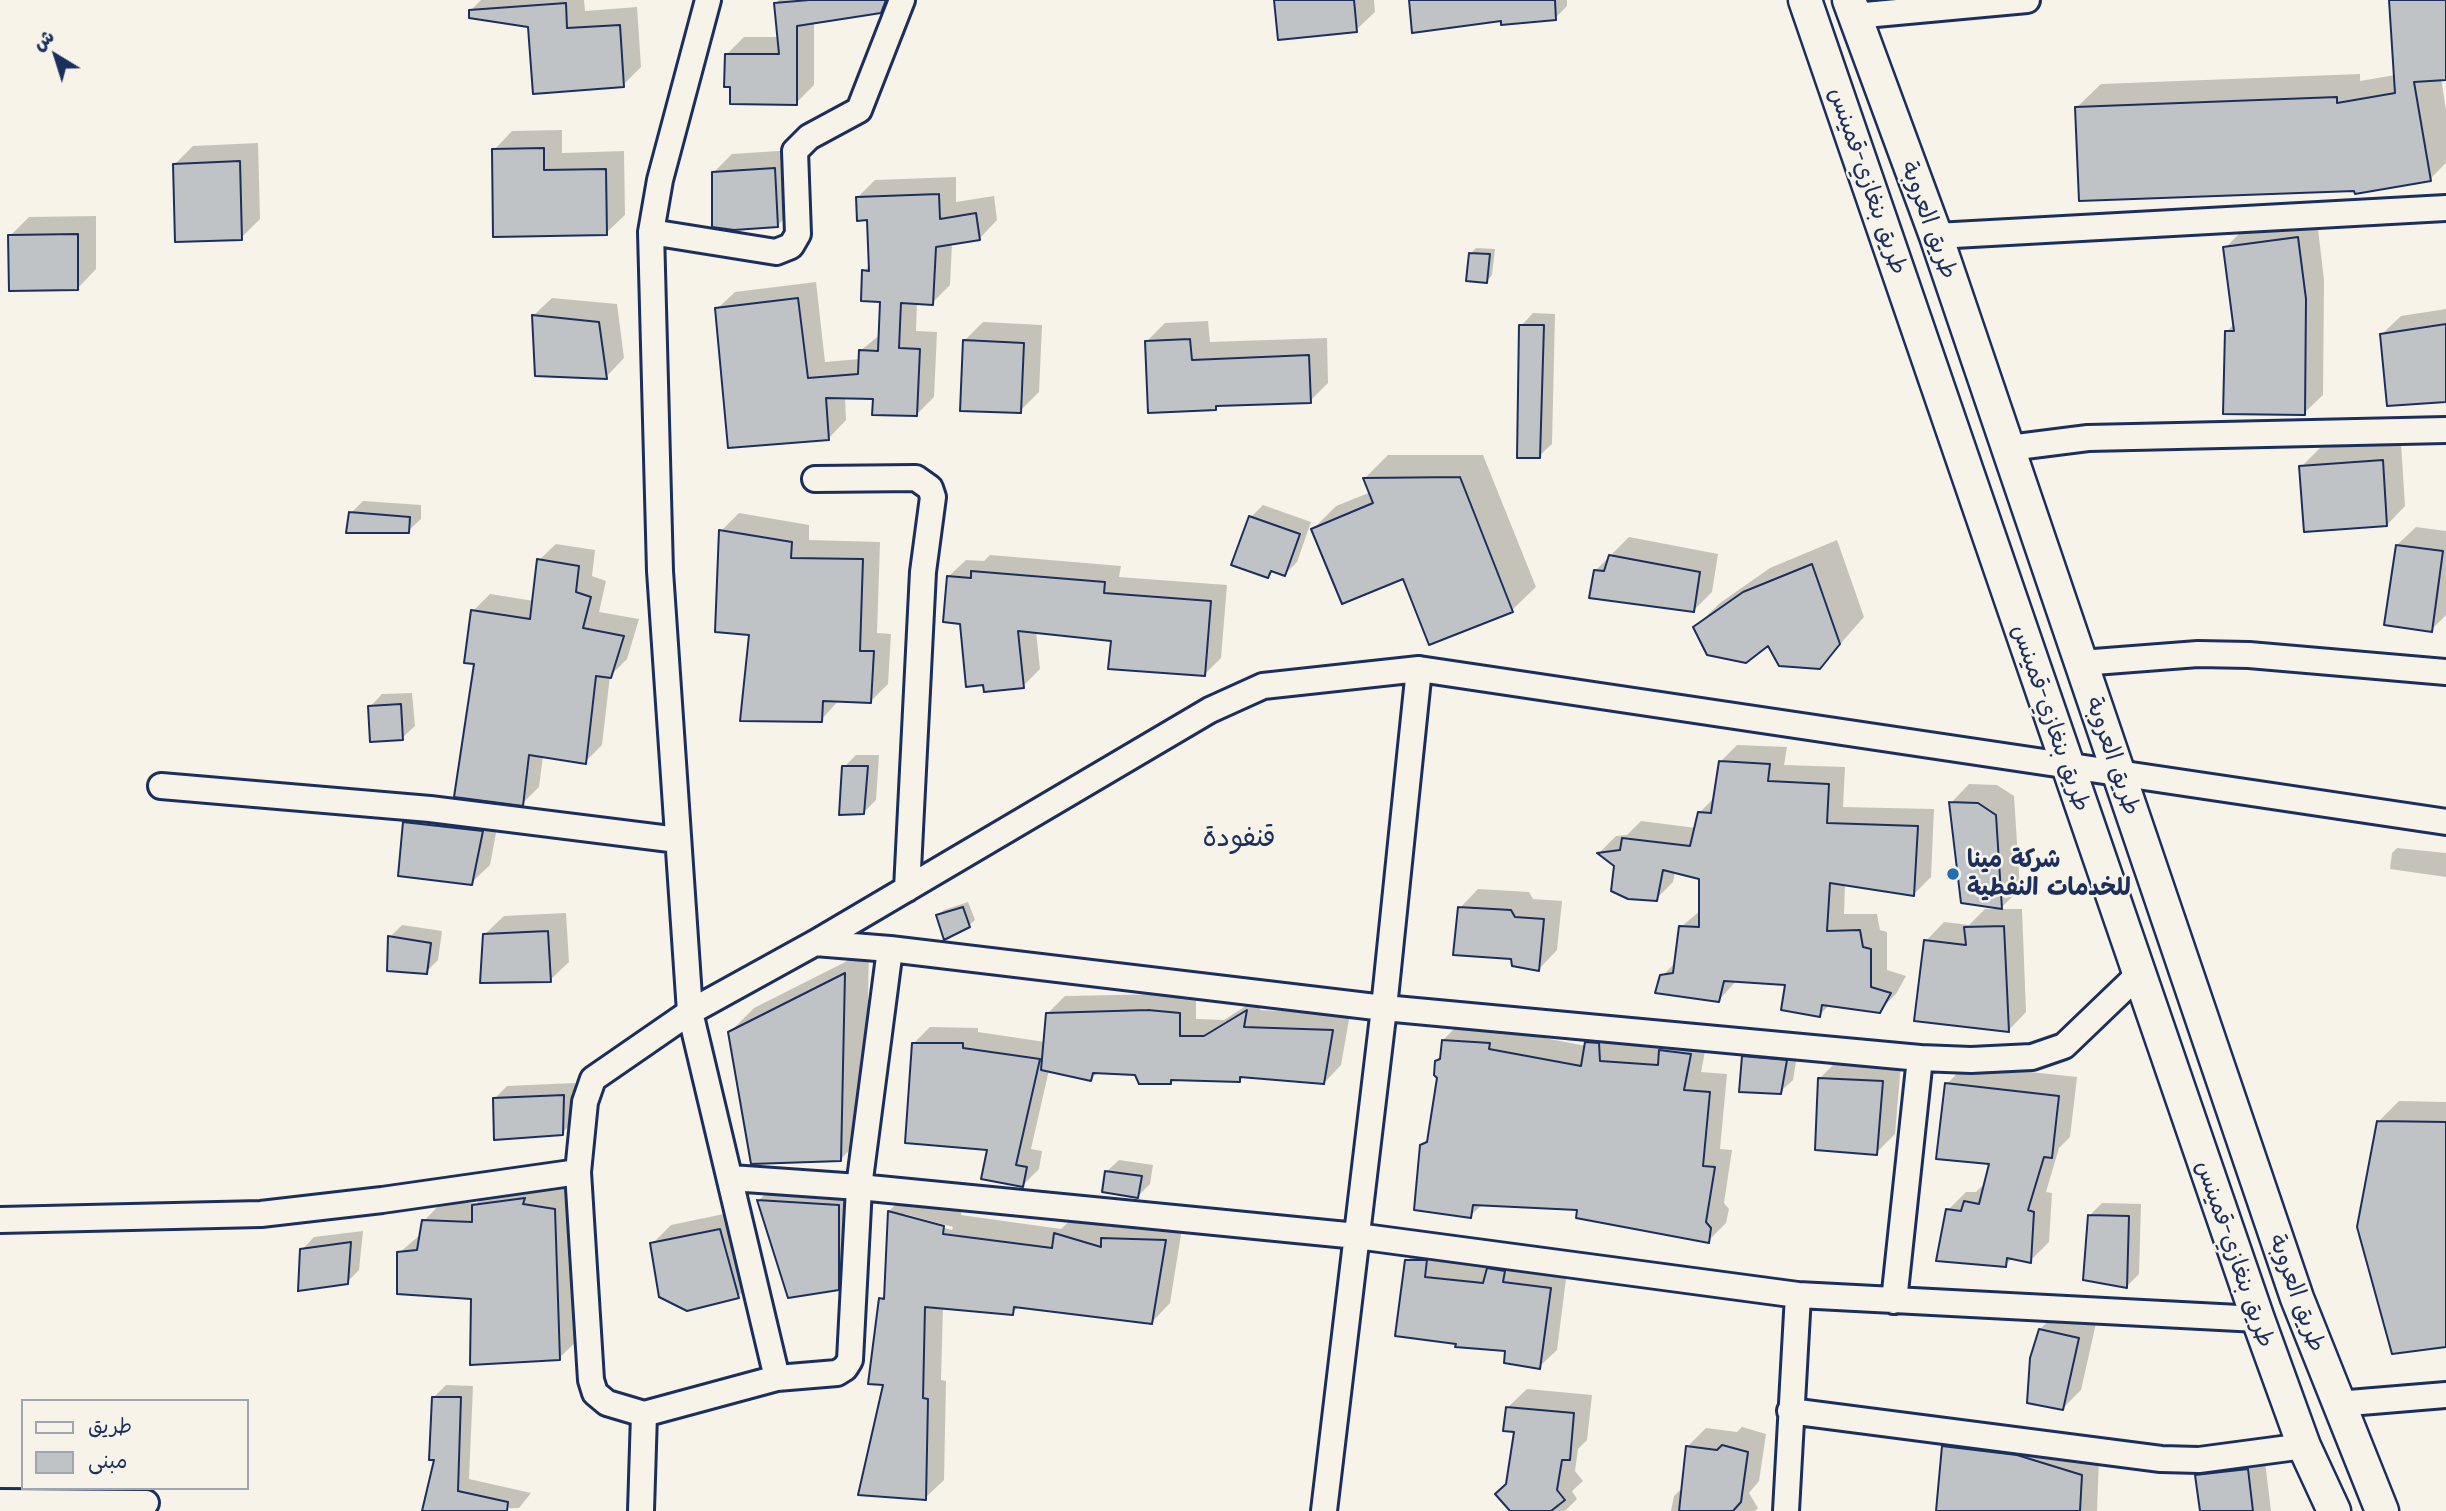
<!DOCTYPE html>
<meta charset="utf-8">
<style>
body{margin:0}
#map{position:relative;width:2446px;height:1511px;overflow:hidden;background:#f7f3e8;font-family:Mali,"Playpen Sans Arabic",sans-serif}
canvas{display:block}
.legend{position:absolute;left:21px;top:1399px;width:228px;height:91px;box-sizing:border-box;background:#f7f3e8;border:2px solid #9fa5b1;margin:0;padding:9px 12px;list-style:none;font-size:21px;color:#1b2f5e}
.legend li{display:flex;align-items:center;gap:14px;height:35px}
.legend b{width:35px;border:2px solid #9fa5b1}
.north{position:absolute;left:21px;top:21px;width:70px;height:70px;-webkit-text-stroke:5px #f7f3e8;paint-order:stroke;rotate:322deg;font-size:19px;font-weight:700;line-height:28px;text-align:center;color:#1b2f5e}
.north::after{content:'';display:block;margin:auto;width:24px;height:32px;background:#1b2f5e;clip-path:polygon(50% 0,100% 100%,50% 72%,0 100%)}
</style>
<div id="map">
<canvas width="2446" height="1511"></canvas>
<ul class="legend">
<li><b style="height:9px;background:#f7f3e8"></b>طريق</li>
<li><b style="height:19px;background:#c0c3c5"></b>مبنى</li>
</ul>
<div class="north">ش</div>
</div>
<script>
const ctx = document.querySelector('canvas').getContext('2d');
ctx.lineJoin = 'round';
function paint(path, color) { ctx.fillStyle = color; ctx.fill(path, 'evenodd'); }
const poly = rows => new Path2D(rows.map(r => 'M' + r).join(''));
function trace(path, color, width, dash) { ctx.strokeStyle = color; ctx.lineWidth = width; ctx.lineCap = dash ? 'butt' : 'round'; ctx.setLineDash(dash || []); ctx.stroke(path); }
function drawText(font, color, halo, rows, align = 'center') {
  ctx.font = font + ' Mali,"Playpen Sans Arabic",sans-serif'; ctx.lineWidth = 5; ctx.setLineDash([]); ctx.textBaseline = 'middle'; ctx.strokeStyle = halo; ctx.fillStyle = color; for (const [text, x, y, turn = 0] of rows) {
    ctx.save(); ctx.translate(x, y); ctx.rotate((+turn || 0) * Math.PI / 180); ctx.textAlign = isNaN(turn) ? turn : align; if (halo) ctx.strokeText(text, 0, 0); ctx.fillText(text, 0, 0); ctx.restore();
  }
}
paint(poly([
 [481,0,584,0,585,11,637,7,641,67,623,85,529,26,471,10],
 [779,0,884,0,814,22,814,85,796,103,726,55,744,37,779,37,776,3],
 [1276,0,1374,0,1375,12,1356,30],
 [1410,0,1567,0,1567,6,1555,18,1502,19],
 [2391,0,2446,0,2446,78,2441,78,2446,110,2446,163,2430,179,2356,189,2077,107,2101,84,2360,74,2360,81,2395,75],
 [562,130,562,153,624,151,625,215,606,233,494,150,512,131],
 [258,143,260,219,241,238,175,164,193,146],
 [793,150,796,206,778,225,713,173,732,154],
 [956,177,956,202,994,196,997,220,980,238,952,243,950,285,932,303,917,302,916,331,937,332,934,397,917,414,875,398,845,397,846,420,829,438,717,309,735,292,816,282,825,362,860,359,860,351,881,334,881,300,864,271,870,265,869,219,858,197,875,180],
 [96,216,96,269,78,288,10,236,29,217],
 [2317,220,2324,280,2323,395,2304,413,2226,332,2235,323,2225,248,2244,229],
 [1476,248,1495,249,1492,275,1487,281,1471,253],
 [552,298,617,304,624,358,606,377,533,316],
 [2446,309,2446,401,2382,334,2401,316],
 [1533,313,1555,314,1552,444,1539,456,1521,326],
 [1208,321,1210,342,1327,338,1328,383,1310,401,1219,404,1215,408,1147,341,1165,323],
 [983,322,1042,325,1039,392,1020,411,964,341],
 [2401,443,2405,506,2387,525,2301,467,2320,448],
 [1388,455,1483,455,1536,587,1512,610,1404,577,1313,529,1336,506,1371,492,1365,478],
 [363,501,421,505,421,519,408,531,351,513],
 [1263,505,1311,522,1297,562,1285,574,1274,570,1268,576,1251,517],
 [739,513,809,525,809,540,880,542,877,633,891,634,888,684,870,702,839,700,821,720,751,634,721,531],
 [2416,527,2446,531,2446,615,2431,630,2397,545],
 [1629,537,1718,554,1712,592,1694,610,1595,571],
 [1837,540,1864,617,1820,667,1768,643,1695,627,1720,603,1770,568],
 [556,544,595,550,592,576,606,581,599,612,639,619,627,659,610,676,602,745,585,762,543,756,539,787,522,804,476,662,473,611,490,594,534,601,539,560],
 [990,555,1121,566,1119,577,1227,585,1221,658,1205,674,1113,640,1036,631,1040,669,1023,686,962,622,949,576,966,560,984,561],
 [412,693,415,726,402,738,370,707,382,694],
 [1737,745,1787,747,1784,765,1845,767,1843,807,1934,809,1931,877,1914,894,1845,884,1844,914,1877,914,1880,930,1887,932,1887,970,1906,976,1896,994,1879,1011,1830,1004,1819,1016,1787,984,1737,980,1719,1000,1662,976,1676,962,1681,927,1701,910,1701,878,1675,872,1673,882,1656,899,1600,852,1616,836,1627,835,1641,821,1696,828,1699,813,1715,797,1720,762],
 [856,755,879,755,876,800,864,812,844,767],
 [1969,784,1997,785,2014,796,2020,889,2000,909,2022,909,2026,1012,2008,1031,1926,941,1944,922,1969,925,1985,909,1999,909,1951,803],
 [423,804,500,812,490,865,471,883,405,822],
 [2397,848,2446,853,2446,877,2390,869,2392,853],
 [1478,889,1529,892,1533,899,1562,901,1557,950,1539,969,1513,957,1460,908],
 [968,902,975,920,969,925,938,915,944,910],
 [566,913,569,962,550,980,485,934,504,916],
 [402,925,442,931,438,960,426,972,390,937],
 [869,950,865,1134,841,1159,729,1033,754,1008],
 [1167,994,1196,996,1196,1019,1224,1020,1263,995,1260,1010,1350,1014,1341,1065,1324,1083,1244,1076,1239,1081,1175,1078,1170,1083,1136,1073,1099,1071,1091,1079,1049,1070,1031,1149,1042,1151,1039,1169,1023,1185,989,1149,914,1043,930,1027,978,1028,978,1032,1045,1042,1047,1014,1065,996],
 [1461,1022,1586,1046,1604,1024,1616,1026,1617,1044,1665,1047,1678,1033,1708,1036,1701,1072,1727,1074,1720,1149,1732,1150,1724,1203,1729,1209,1726,1223,1708,1241,1579,1208,1483,1204,1470,1216,1422,1145,1429,1138,1443,1040],
 [1756,1045,1798,1049,1793,1080,1780,1092,1744,1057],
 [1838,1060,1901,1063,1895,1134,1876,1153,1820,1078],
 [1965,1065,2077,1077,2070,1137,2059,1148,2046,1192,2052,1193,2049,1242,2030,1261,2013,1258,2005,1265,1948,1210,1966,1192,1976,1192,1984,1184,1992,1162,1947,1084],
 [575,1083,574,1121,562,1133,495,1098,507,1086],
 [2399,1101,2446,1102,2446,1346,2378,1122],
 [1119,1160,1153,1165,1150,1184,1138,1196,1106,1172],
 [778,1182,857,1187,857,1269,838,1288,759,1200],
 [541,1185,573,1191,578,1340,559,1358,473,1298,399,1253,421,1234,424,1221,442,1202,477,1203,493,1187],
 [908,1193,962,1208,961,1215,1061,1229,1075,1216,1114,1227,1121,1220,1183,1222,1170,1303,1152,1322,1020,1306,1012,1313,943,1307,941,1380,946,1381,944,1480,925,1498,885,1384,881,1299,886,1293,889,1211],
 [905,1214,953,1227,952,1230,905,1217],
 [2102,1203,2141,1204,2139,1274,2127,1286,2090,1215],
 [738,1211,757,1278,738,1296,652,1244,671,1225],
 [363,1231,359,1270,347,1282,302,1250,314,1237],
 [1424,1244,1443,1244,1442,1260,1567,1271,1557,1350,1539,1367,1507,1349,1407,1261],
 [2059,1311,2097,1319,2081,1390,2063,1408,2040,1329],
 [446,1385,473,1386,469,1479,531,1493,519,1508,424,1511,436,1458,434,1397],
 [1527,1389,1592,1395,1587,1440,1578,1449,1575,1471,1583,1481,1572,1491,1577,1499,1565,1511,1512,1511,1516,1431,1508,1407],
 [1742,1427,1766,1434,1759,1481,1749,1493,1758,1508,1755,1511,1671,1511,1674,1496,1684,1486,1687,1447,1706,1428,1737,1432],
 [1962,1428,2099,1457,2097,1511,1938,1511,1944,1447],
 [2264,1453,2271,1511,2201,1511,2197,1475,2213,1459]
]), '#0003');
const building = poly([
 [809,0,886,0,881,13,797,26,797,105,730,104,730,87,724,87,725,54,779,54,774,3,809,0],
 [1274,0,1354,0,1357,32,1278,40,1274,0],
 [1409,0,1555,0,1556,20,1501,25,1501,21,1412,33,1409,0],
 [2389,0,2446,0,2446,80,2414,82,2431,181,2355,194,2354,191,2079,201,2075,107,2337,97,2337,103,2395,93,2389,0],
 [566,3,567,28,620,25,624,87,533,94,528,27,469,18,469,10,566,3],
 [544,148,544,170,606,169,607,235,493,237,492,149,544,148],
 [240,161,242,240,175,242,173,164,240,161],
 [775,168,778,227,734,230,712,227,712,172,775,168],
 [939,194,940,219,976,213,980,240,936,247,933,305,901,303,899,348,920,349,917,416,872,415,873,399,826,398,829,440,728,448,715,308,798,298,808,378,858,374,859,350,878,351,880,302,861,301,862,270,869,271,867,220,857,221,856,197,939,194],
 [78,234,78,290,9,291,8,235,78,234],
 [2298,237,2306,299,2305,415,2223,414,2225,331,2234,331,2223,247,2298,237],
 [1469,253,1490,254,1487,283,1466,281,1469,253],
 [532,315,599,322,607,379,535,376,532,315],
 [2446,324,2446,402,2387,406,2380,334,2446,324],
 [1519,325,1544,325,1540,458,1517,458,1519,325],
 [1190,339,1192,360,1309,355,1311,403,1216,406,1216,410,1148,413,1145,341,1190,339],
 [963,340,1024,343,1021,413,960,411,963,340],
 [2383,460,2387,526,2304,532,2299,466,2383,460],
 [1460,477,1513,612,1429,645,1403,579,1342,604,1311,529,1373,503,1363,478,1460,477],
 [349,512,410,517,409,533,346,533,349,512],
 [1249,516,1300,534,1285,576,1271,571,1268,578,1231,565,1249,516],
 [719,530,792,542,791,558,863,559,860,651,874,651,871,703,823,701,822,722,740,721,749,635,715,632,719,530],
 [2396,545,2443,551,2432,632,2384,625,2396,545],
 [1609,555,1700,572,1694,612,1589,598,1594,570,1604,571,1609,555],
 [537,559,579,566,576,592,591,597,583,628,624,636,611,678,596,676,586,764,529,755,523,806,454,797,474,664,464,663,471,610,530,619,537,559],
 [1812,564,1840,644,1820,669,1779,666,1768,646,1746,663,1707,655,1693,627,1743,592,1812,564],
 [971,571,1105,582,1104,593,1211,601,1205,676,1108,669,1111,641,1018,631,1024,688,984,692,983,685,966,687,960,624,943,622,947,576,971,578,971,571],
 [401,704,403,740,370,742,368,706,401,704],
 [1719,761,1770,764,1768,781,1829,784,1827,823,1918,826,1914,896,1830,883,1827,931,1860,930,1863,947,1871,949,1871,987,1891,993,1880,1013,1822,1005,1820,1017,1781,1010,1785,985,1724,981,1719,1002,1655,993,1660,975,1673,973,1679,926,1699,927,1699,879,1663,870,1657,901,1628,899,1611,891,1614,866,1597,853,1620,850,1622,838,1690,846,1698,812,1711,813,1719,761],
 [842,766,868,766,864,814,839,815,842,766],
 [1949,802,1978,803,1996,815,2002,909,1961,903,1949,802],
 [403,822,483,831,472,885,398,876,403,822],
 [963,907,970,927,944,940,936,915,963,907],
 [1458,907,1511,910,1515,917,1544,919,1539,971,1512,966,1511,959,1453,955,1458,907],
 [2004,926,2009,1032,1914,1021,1924,940,1966,945,1964,927,2004,926],
 [548,931,551,982,480,983,483,934,548,931],
 [388,936,431,943,427,974,387,971,388,936],
 [845,973,841,1161,751,1164,728,1032,845,973],
 [1148,1010,1180,1013,1180,1036,1204,1036,1247,1010,1244,1027,1333,1030,1324,1084,1240,1077,1240,1082,1171,1080,1171,1084,1139,1084,1135,1075,1093,1073,1091,1081,1041,1070,1046,1013,1148,1010],
 [1442,1040,1490,1043,1489,1049,1581,1066,1585,1042,1599,1043,1600,1061,1658,1065,1659,1050,1691,1054,1684,1090,1710,1092,1703,1166,1715,1167,1706,1222,1711,1228,1709,1243,1576,1218,1577,1210,1473,1205,1471,1218,1414,1210,1420,1145,1427,1142,1437,1078,1434,1075,1435,1061,1440,1059,1442,1040],
 [912,1043,963,1043,963,1048,1040,1059,1016,1165,1027,1167,1023,1187,981,1179,987,1150,905,1143,912,1043],
 [1742,1056,1787,1060,1781,1094,1739,1092,1742,1056],
 [1818,1078,1883,1081,1877,1155,1815,1150,1818,1078],
 [1945,1083,2059,1096,2052,1158,2044,1157,2028,1210,2034,1212,2031,1263,2007,1258,2006,1267,1936,1261,1946,1209,1961,1211,1964,1201,1979,1204,1989,1164,1936,1159,1945,1083],
 [564,1095,563,1135,494,1140,493,1098,564,1095],
 [2377,1121,2446,1122,2446,1347,2392,1354,2357,1227,2377,1121],
 [1105,1171,1142,1176,1138,1198,1102,1192,1105,1171],
 [525,1198,523,1204,555,1209,560,1360,470,1365,471,1299,397,1294,397,1252,417,1250,422,1220,472,1222,472,1205,525,1198],
 [757,1200,839,1205,839,1290,788,1298,757,1200],
 [888,1211,944,1226,943,1234,1052,1248,1054,1233,1101,1247,1101,1238,1166,1240,1152,1324,1014,1307,1013,1315,925,1307,923,1398,928,1399,926,1500,858,1495,883,1385,868,1384,879,1298,884,1299,888,1211],
 [2088,1215,2129,1216,2127,1288,2083,1280,2088,1215],
 [720,1229,739,1298,687,1311,659,1297,650,1243,720,1229],
 [351,1242,348,1284,298,1291,300,1249,351,1242],
 [1405,1260,1427,1260,1425,1277,1483,1283,1487,1268,1505,1271,1503,1282,1551,1288,1540,1369,1504,1363,1505,1351,1455,1347,1456,1344,1395,1336,1405,1260],
 [2039,1329,2079,1338,2063,1410,2027,1403,2030,1358,2039,1329],
 [432,1397,461,1397,458,1491,508,1502,507,1511,422,1511,434,1460,429,1460,432,1397],
 [1506,1407,1574,1413,1570,1460,1562,1460,1557,1490,1565,1500,1551,1511,1510,1511,1495,1494,1506,1484,1514,1432,1503,1431,1506,1407],
 [1722,1445,1748,1452,1741,1502,1733,1511,1679,1511,1686,1446,1717,1450,1722,1445],
 [1942,1446,2017,1455,2082,1475,2080,1511,1936,1511,1942,1446],
 [2248,1469,2253,1511,2200,1511,2195,1475,2248,1469]
]);
paint(building, '#c0c3c5');
trace(building, '#1b2f5e', 2);
const minor = poly([
 [708,0,660,180,651,232,660,571,690,1012,777,1378,644,1414,607,1403,595,1393,591,1380,578,1172,585,1102,593,1079,690,1012,815,943,1210,710,1263,686,1419,669,2446,822],
 [1854,16,2027,0],
 [651,232,776,252,791,246,798,234,795,151,809,137,859,110,902,0],
 [1936,236,2446,208],
 [2009,448,2088,438,2446,430],
 [815,479,916,478,930,488,933,497,923,572,907,889],
 [2081,663,2198,654,2249,655,2446,672],
 [161,786,430,809,678,840],
 [815,943,890,949,1384,1008,1920,1058,1971,1060,2032,1057,2064,1046,2138,975],
 [731,1178,859,1187,1357,1236,1798,1295,2258,1319],
 [0,1220,261,1214,382,1200,578,1172],
 [1894,1301,1920,1058],
 [777,1378,837,1373,845,1368,850,1360,859,1187,890,949],
 [2337,1404,2446,1395],
 [1790,1411,2161,1459,2199,1460,2304,1446],
 [0,1502,146,1503],
 [641,1511,644,1414],
 [1324,1511,1384,1008,1419,669],
 [1786,1511,1798,1295]
]);
const major = poly([
 [1805,0,2258,1319,2304,1446,2334,1511],
 [1849,0,1936,236,2297,1298,2382,1511]
]);
trace(minor, '#1b2f5e', 30);
trace(major, '#1b2f5e', 37);
trace(minor, '#f7f3e8', 24);
trace(major, '#f7f3e8', 32);
for (const [x, y, r, color] of [
 [1953,874,7,"#1f6fb2"]
]) { const dot = new Path2D(); dot.arc(x, y, r, 0, 2 * Math.PI); ctx.fillStyle = color; ctx.fill(dot); trace(dot, '#f7f3e8', 2.5); }
drawText('24px', '#1b2f5e', '#f7f3e8', [
 ["طريق بنغازي-قمينس",1868,181,71],
 ["طريق العروبة",1929,220,70],
 ["طريق بنغازي-قمينس",2051,718,71],
 ["طريق العروبة",2113,756,71],
 ["طريق بنغازي-قمينس",2235,1254,71],
 ["طريق العروبة",2297,1293,70]
]);
drawText('bold 24px', '#1b2f5e', '#f7f3e8', [
 ["شركة مينا",1967,860],
 ["للخدمات النفطية",1967,888]
], 'left');
drawText('28px', '#1b2f5e', '#f7f3e8', [
 ["قنفودة",1239,837]
]);
</script>
